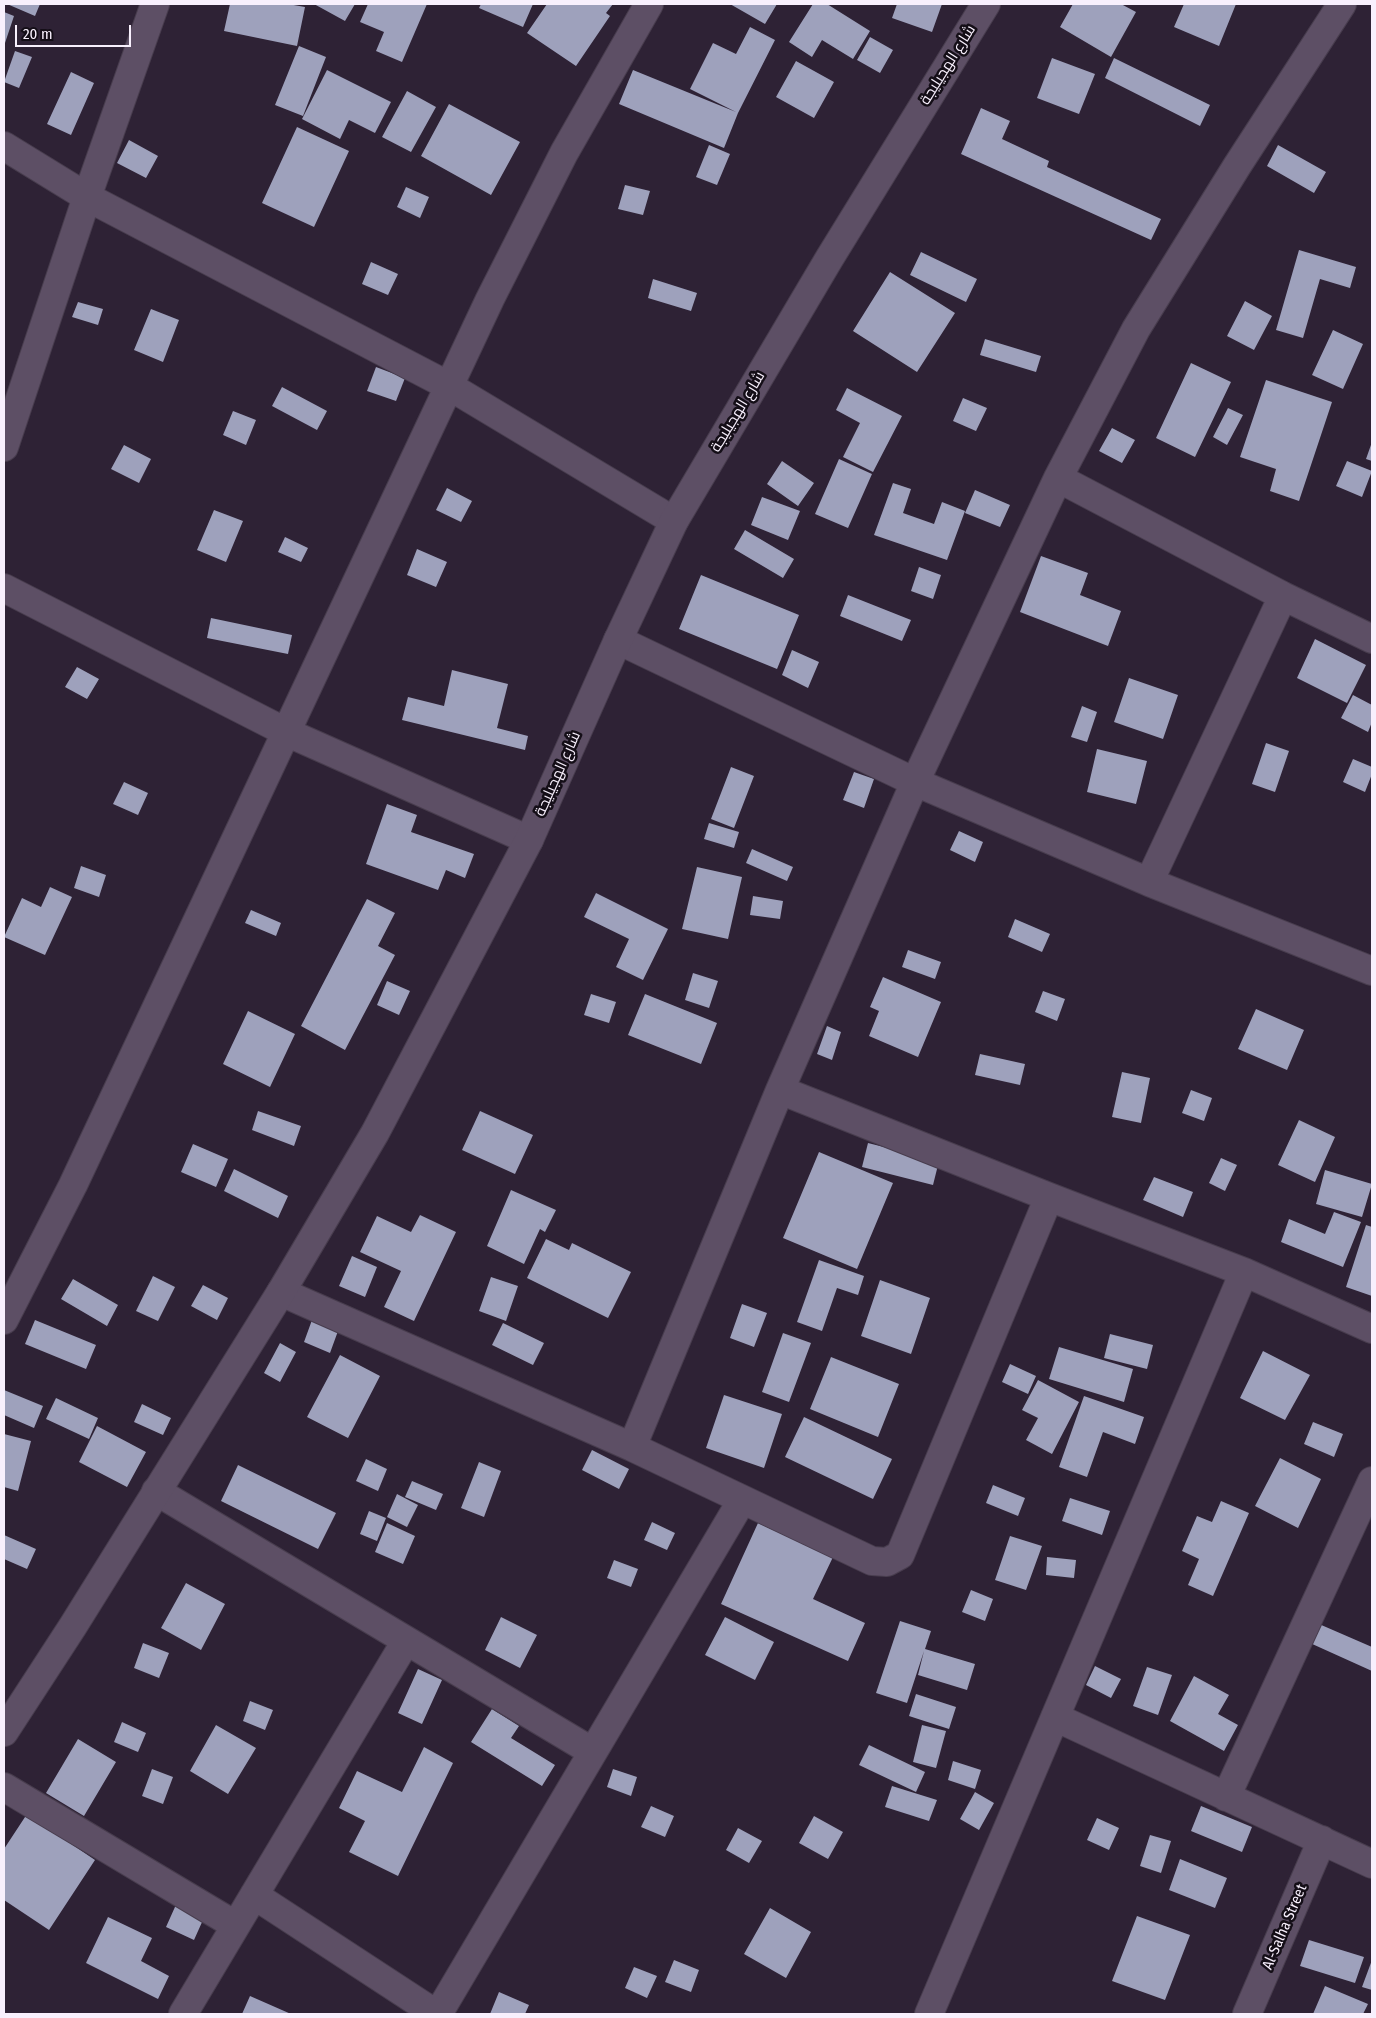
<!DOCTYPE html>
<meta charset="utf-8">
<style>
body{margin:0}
#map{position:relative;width:1376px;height:2018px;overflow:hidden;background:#2e2235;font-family:"Fira Sans Condensed",sans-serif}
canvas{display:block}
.frame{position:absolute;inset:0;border:5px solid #f8f0fd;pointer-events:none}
.scale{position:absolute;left:15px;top:25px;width:116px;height:22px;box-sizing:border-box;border:2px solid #f8f0fd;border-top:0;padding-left:6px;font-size:15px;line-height:18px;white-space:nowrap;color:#f8f0fd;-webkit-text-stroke:4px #140e17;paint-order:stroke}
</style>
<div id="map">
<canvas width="1376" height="2018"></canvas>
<div class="frame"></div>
<div class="scale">20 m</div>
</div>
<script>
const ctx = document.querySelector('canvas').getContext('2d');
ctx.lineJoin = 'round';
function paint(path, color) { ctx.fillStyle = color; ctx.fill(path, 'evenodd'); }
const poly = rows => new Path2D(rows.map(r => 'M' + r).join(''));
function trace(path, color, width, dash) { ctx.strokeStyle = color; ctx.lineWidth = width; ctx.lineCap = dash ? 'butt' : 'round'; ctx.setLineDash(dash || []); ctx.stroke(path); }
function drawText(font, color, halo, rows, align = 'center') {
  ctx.font = font + ' "Fira Sans Condensed",Cairo,sans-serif'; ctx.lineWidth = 5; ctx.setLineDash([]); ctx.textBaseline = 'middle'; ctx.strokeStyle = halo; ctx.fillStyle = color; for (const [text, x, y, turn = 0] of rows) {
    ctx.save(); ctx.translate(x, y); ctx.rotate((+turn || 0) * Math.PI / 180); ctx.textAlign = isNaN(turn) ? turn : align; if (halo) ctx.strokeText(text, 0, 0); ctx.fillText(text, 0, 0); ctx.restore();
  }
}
paint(poly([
 [7,4,40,4,35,16],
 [230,4,288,4,305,7,297,46,224,31],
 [314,4,355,4,345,21],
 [368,4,427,4,402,62,376,51,384,32,360,22],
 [481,4,533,4,523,27,479,8],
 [547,4,613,4,606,13,610,16,576,66,527,33],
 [730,4,777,4,765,24],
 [813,4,827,4,870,31,853,59,822,40,812,57,789,42],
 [897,4,942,4,932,32,892,18],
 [1073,4,1121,4,1136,12,1111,57,1060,27],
 [1184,4,1236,4,1219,46,1174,27],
 [4,12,14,16,4,46],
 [750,27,775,40,738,113,724,148,619,104,633,70,736,112,690,89,713,43,736,54],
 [870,37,893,50,880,73,857,60],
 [299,46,326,57,303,116,275,105],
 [15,51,32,57,19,88,4,82],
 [1052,58,1095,74,1079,114,1037,98],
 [1114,58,1210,105,1200,126,1105,78],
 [796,61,834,82,814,118,776,97],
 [327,70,391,102,375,133,349,120,340,139,302,119],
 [71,72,94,83,71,135,47,124],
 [407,91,436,107,411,152,382,137],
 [449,104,520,142,491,195,421,156],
 [981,108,1010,121,1002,139,1049,161,1047,167,1161,219,1151,240,961,154],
 [297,127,349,151,314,227,262,203],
 [129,140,158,156,146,178,117,163],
 [709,145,730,154,717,185,696,177],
 [1278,145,1326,172,1314,193,1267,166],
 [625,185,650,191,643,215,618,209],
 [406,187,429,197,420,218,397,207],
 [1299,250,1356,267,1350,288,1320,279,1303,338,1276,330],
 [921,252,977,279,966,302,910,275],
 [371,262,398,274,388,295,362,284],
 [890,272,955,313,917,372,853,331],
 [653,279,697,293,691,311,648,298],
 [1245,301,1272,316,1254,350,1227,336],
 [78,302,103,309,98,325,72,317],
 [151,309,179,320,163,362,134,350],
 [1333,330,1363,344,1343,389,1312,375],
 [985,339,1041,356,1036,372,980,355],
 [1191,363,1231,382,1195,457,1156,438],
 [376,367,405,378,396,401,367,391],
 [1266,380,1332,402,1299,501,1270,491,1276,469,1240,457],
 [282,387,327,411,317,430,272,406],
 [847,388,902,416,873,472,843,457,860,423,836,410],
 [963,398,987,408,976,431,953,421],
 [1228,408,1243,415,1227,445,1213,437],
 [233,411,256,420,246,445,223,435],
 [1112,428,1135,440,1122,463,1099,451],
 [1372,442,1372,461,1366,459],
 [124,445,151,459,139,483,111,469],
 [839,459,872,474,848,528,815,514],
 [782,461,814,483,798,506,767,484],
 [1347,461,1372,471,1362,497,1336,486],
 [893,483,911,489,903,513,934,524,942,502,965,511,947,560,874,535],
 [447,488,472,501,461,522,436,510],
 [975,490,1010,505,1000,527,965,513],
 [762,497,800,511,788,540,751,525],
 [214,510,243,521,226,562,197,550],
 [745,530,794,559,783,578,734,549],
 [285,537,308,548,301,562,278,552],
 [417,549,447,562,436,587,407,575],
 [1041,556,1088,573,1080,595,1121,611,1108,646,1020,612],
 [919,567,941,575,933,599,911,591],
 [701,575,799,615,777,669,679,629],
 [848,595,911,620,902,641,840,616],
 [211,618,292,635,288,654,207,638],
 [1315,639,1366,665,1347,703,1297,678],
 [792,650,819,662,808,688,782,675],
 [77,667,99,679,87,699,65,687],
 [452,670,508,684,497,728,528,736,525,750,402,720,408,697,444,706],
 [1129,678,1178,695,1163,739,1114,722],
 [1353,695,1372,705,1372,722,1368,732,1341,718],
 [1082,706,1097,712,1087,742,1071,737],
 [1266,743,1289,751,1275,792,1252,784],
 [1097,749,1147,761,1136,804,1087,792],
 [1353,759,1372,767,1372,774,1365,792,1343,782],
 [731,767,754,776,734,828,711,819],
 [854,772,874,779,864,808,843,800],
 [124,782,148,793,138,815,113,804],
 [387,804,417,815,411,832,474,854,465,878,446,870,438,890,366,864],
 [709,823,739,832,734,848,704,839],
 [959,831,983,842,975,862,950,850],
 [752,849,793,867,787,881,746,863],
 [81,866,106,875,99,897,74,888],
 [697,867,742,877,728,939,682,929],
 [50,887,72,897,45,955,4,937,22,898,41,907],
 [596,893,668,929,643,980,616,967,629,939,584,917],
 [753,896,783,901,780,919,750,915],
 [367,899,395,913,378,946,395,955,345,1050,301,1026],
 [251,910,281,923,276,936,245,923],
 [1015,919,1050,934,1042,952,1008,937],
 [908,950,941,962,935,979,902,967],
 [693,973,718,981,709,1008,685,1000],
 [883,977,941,1002,918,1057,869,1036,879,1011,870,1007],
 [387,981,410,991,399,1015,377,1005],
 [1043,991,1065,999,1057,1021,1035,1012],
 [591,994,616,1002,609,1023,584,1015],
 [645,994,717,1023,701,1064,628,1035],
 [1256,1009,1304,1030,1287,1070,1238,1049],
 [248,1011,295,1034,270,1087,223,1064],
 [827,1026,841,1032,832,1060,817,1054],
 [980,1054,1025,1064,1020,1085,975,1075],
 [1122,1072,1150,1078,1141,1123,1112,1117],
 [1191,1090,1212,1098,1204,1121,1182,1113],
 [258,1111,301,1126,294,1146,252,1130],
 [480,1111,533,1135,515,1174,462,1150],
 [1299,1120,1335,1137,1315,1182,1278,1165],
 [868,1143,939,1161,933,1185,862,1167],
 [193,1144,228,1159,216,1187,181,1172],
 [819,1152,893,1183,857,1269,783,1238],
 [1221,1158,1237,1165,1225,1191,1209,1183],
 [234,1169,288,1196,278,1218,224,1191],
 [1325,1170,1372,1184,1362,1217,1316,1204],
 [1154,1177,1193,1192,1183,1217,1143,1200],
 [511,1190,556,1210,545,1232,540,1229,524,1264,487,1246],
 [1334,1212,1361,1222,1343,1267,1281,1242,1289,1219,1325,1234],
 [420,1215,456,1232,414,1321,384,1307,401,1271,360,1252,377,1216,411,1232],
 [1366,1225,1372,1227,1372,1296,1346,1287],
 [546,1239,569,1250,572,1243,631,1272,608,1318,527,1278],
 [352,1256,377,1267,365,1297,339,1286],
 [819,1260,864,1276,858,1295,837,1288,822,1331,797,1322],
 [153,1276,175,1287,158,1321,136,1311],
 [491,1277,518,1286,506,1321,479,1311],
 [73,1279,118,1305,107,1326,61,1299],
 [880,1280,930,1298,911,1354,861,1336],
 [203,1285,228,1298,217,1320,191,1306],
 [742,1304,767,1313,754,1347,730,1338],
 [35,1320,96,1345,86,1369,25,1344],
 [312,1320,338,1331,330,1353,304,1342],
 [503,1323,544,1343,533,1365,492,1345],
 [783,1333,811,1343,789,1402,762,1392],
 [1110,1334,1153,1345,1147,1369,1104,1358],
 [280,1343,296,1352,280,1382,264,1373],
 [1059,1347,1133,1369,1124,1402,1049,1379],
 [1263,1351,1310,1375,1285,1420,1240,1398],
 [340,1355,380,1376,348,1438,307,1417],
 [831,1357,899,1384,878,1437,810,1409],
 [1010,1364,1036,1376,1028,1394,1002,1382],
 [1038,1380,1079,1402,1052,1454,1026,1440,1038,1418,1022,1410],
 [4,1390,43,1406,34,1428,4,1415],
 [724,1395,782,1414,764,1468,706,1448],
 [1084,1396,1144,1417,1135,1444,1103,1432,1087,1477,1059,1467],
 [56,1398,98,1418,89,1439,46,1419],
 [142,1404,171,1418,163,1435,134,1422],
 [804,1417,892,1459,873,1499,785,1457],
 [1313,1422,1343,1434,1334,1457,1304,1444],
 [97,1426,146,1452,127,1487,79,1462],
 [4,1434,31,1441,18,1491,4,1487],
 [592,1450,629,1469,619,1489,582,1470],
 [1280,1458,1321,1479,1298,1528,1255,1506],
 [366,1459,387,1469,378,1491,356,1481],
 [479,1462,501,1471,484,1517,461,1508],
 [238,1465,336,1513,318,1549,221,1501],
 [412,1481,443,1494,436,1510,405,1497],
 [993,1485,1025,1498,1018,1516,986,1503],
 [397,1494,418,1505,407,1527,387,1517],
 [1070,1498,1110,1511,1102,1535,1062,1521],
 [1221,1501,1249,1513,1213,1596,1188,1585,1199,1559,1182,1551,1197,1516,1212,1522],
 [369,1511,386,1518,377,1541,360,1534],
 [652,1522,675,1533,667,1550,644,1540],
 [387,1523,415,1536,403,1564,375,1552],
 [758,1523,833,1557,813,1599,865,1623,848,1661,721,1604],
 [4,1535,36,1549,27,1569,4,1559],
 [1010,1536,1042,1546,1026,1590,995,1580],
 [1047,1557,1076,1560,1074,1578,1046,1575],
 [614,1560,638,1569,631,1587,607,1578],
 [186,1583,225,1604,201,1650,161,1628],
 [971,1590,993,1599,985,1621,962,1612],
 [501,1617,537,1635,520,1668,485,1650],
 [725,1617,774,1642,755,1680,705,1655],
 [900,1621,931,1631,925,1649,975,1664,967,1690,918,1675,924,1651,907,1703,876,1693],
 [1319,1624,1372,1647,1372,1671,1310,1643],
 [143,1643,169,1653,159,1678,134,1668],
 [1095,1666,1121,1679,1111,1698,1086,1685],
 [1147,1667,1172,1675,1158,1715,1133,1706],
 [418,1669,442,1680,422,1724,398,1713],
 [1194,1676,1229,1695,1218,1714,1238,1725,1224,1751,1170,1721],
 [916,1694,956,1707,949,1729,909,1716],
 [250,1701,273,1710,265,1730,243,1721],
 [492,1709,519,1726,511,1738,555,1765,542,1786,471,1742],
 [122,1722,146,1733,138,1752,114,1742],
 [216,1725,256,1748,228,1794,190,1771],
 [922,1725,946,1731,936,1768,913,1762],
 [78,1739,116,1762,84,1816,46,1793],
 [869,1745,925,1772,916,1792,859,1765],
 [424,1747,453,1763,398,1876,349,1852,365,1821,339,1808,357,1771,402,1792],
 [953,1761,981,1770,975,1789,948,1780],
 [152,1769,173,1777,163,1804,142,1796],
 [613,1769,637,1777,631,1796,607,1787],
 [892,1786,937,1800,929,1821,885,1807],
 [975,1792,994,1803,979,1830,960,1819],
 [651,1806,674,1816,665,1837,641,1827],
 [1201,1806,1252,1827,1242,1852,1191,1831],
 [27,1814,95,1860,49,1930,4,1900,4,1849],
 [814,1816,843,1832,828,1859,799,1843],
 [1097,1818,1119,1828,1109,1850,1087,1840],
 [738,1828,762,1841,749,1863,726,1850],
 [1150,1835,1171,1841,1161,1873,1140,1866],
 [1180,1859,1227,1878,1215,1908,1169,1890],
 [179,1898,207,1911,194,1940,166,1927],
 [770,1908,811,1932,786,1978,744,1954],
 [1137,1916,1190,1935,1165,2000,1112,1981],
 [108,1917,152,1938,141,1961,169,1976,158,1999,86,1963],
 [1309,1940,1364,1957,1355,1983,1300,1966],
 [674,1960,699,1970,691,1992,665,1982],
 [1372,1960,1372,1990,1362,1987],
 [634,1967,657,1976,647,1998,625,1988],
 [1325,1986,1368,2004,1363,2014,1313,2014],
 [499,1992,529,2005,525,2014,490,2014],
 [250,1996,291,2014,242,2014]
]), '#9ea1bc');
const minor = poly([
 [4,146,87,197,449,386,674,521],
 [4,447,87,197,155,4],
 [1058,478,1283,596,1372,639],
 [4,588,286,732,529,840],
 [618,640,915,782,1149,882,1372,971],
 [1149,882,1283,596],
 [780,1090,1049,1197,1244,1272,1372,1329],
 [281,1292,632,1447,872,1561,887,1562,900,1555,1049,1197],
 [4,1320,73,1185,490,299,564,153,649,4],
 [632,1447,780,1090,915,782,1058,478,1136,329,1237,166,1342,4],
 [156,1491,593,1752],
 [1055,1717,1372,1864],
 [4,1787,235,1925],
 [1226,1797,1372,1481],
 [254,1895,436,2014],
 [183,2014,406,1641],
 [438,2014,742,1500],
 [929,2014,1244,1272],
 [1247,2014,1322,1840]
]);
const tertiary = poly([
 [4,1732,73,1626,281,1292,375,1133,529,840,618,640,674,521,829,259,986,4]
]);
trace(minor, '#483d4e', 30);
trace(tertiary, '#483d4e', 30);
trace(minor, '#5d4f65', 28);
trace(tertiary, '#5d4f65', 28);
drawText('15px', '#f8f0fd', '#140e17', [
 ["شارع الهجيليجة",948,65,-58],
 ["شارع الهجيليجة",738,412,-59],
 ["شارع الهجيليجة",558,774,-66],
 ["Al-Salha Street",1285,1927,-67]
]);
</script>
